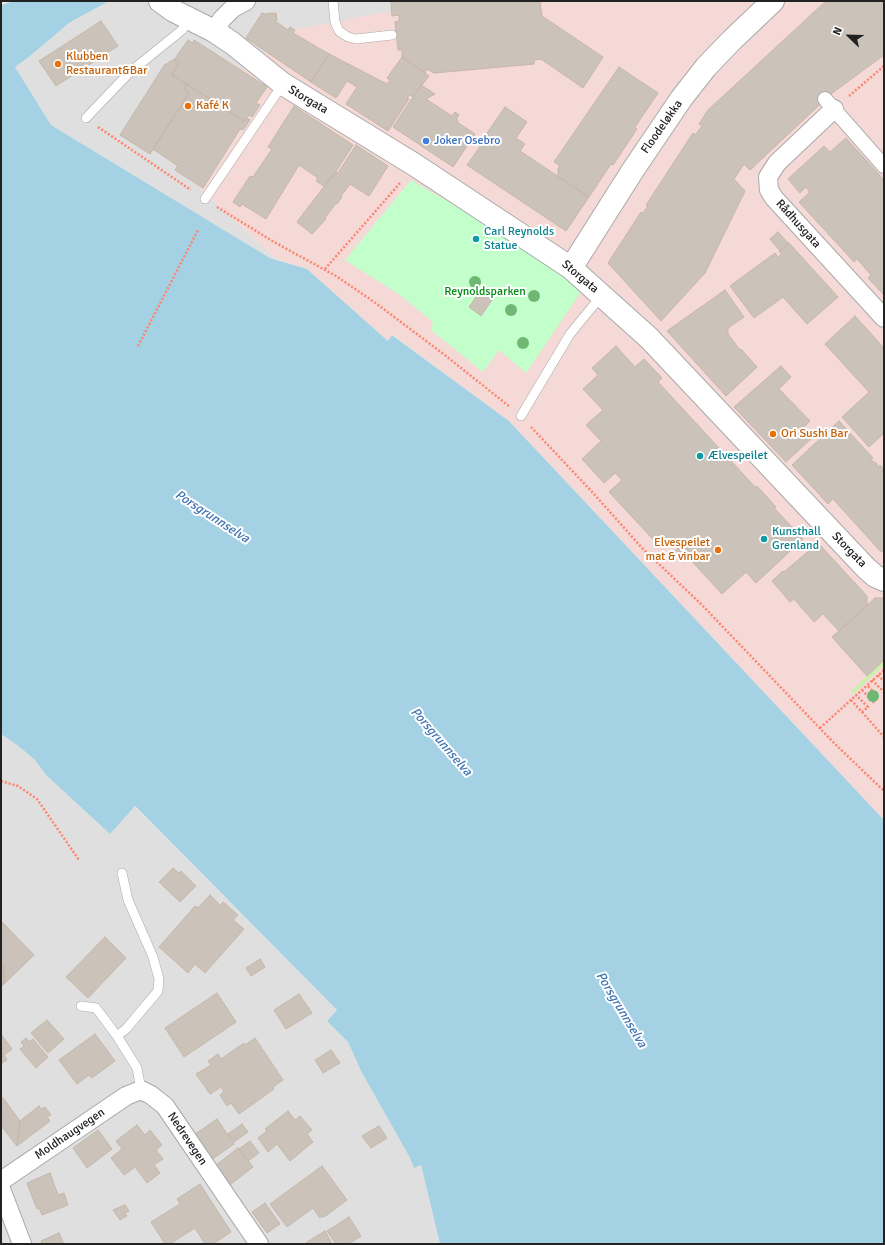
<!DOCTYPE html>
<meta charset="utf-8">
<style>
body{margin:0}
#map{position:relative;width:885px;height:1245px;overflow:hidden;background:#f3f0e8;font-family:Signika,sans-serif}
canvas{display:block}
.frame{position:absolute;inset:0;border:2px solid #222;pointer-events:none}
.north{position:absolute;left:829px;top:16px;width:40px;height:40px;-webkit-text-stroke:3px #fff;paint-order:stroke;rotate:293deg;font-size:11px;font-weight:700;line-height:16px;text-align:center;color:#222}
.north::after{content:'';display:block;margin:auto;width:14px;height:18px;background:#222;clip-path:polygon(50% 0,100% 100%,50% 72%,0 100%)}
</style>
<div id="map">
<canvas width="885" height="1245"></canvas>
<div class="frame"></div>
<div class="north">N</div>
</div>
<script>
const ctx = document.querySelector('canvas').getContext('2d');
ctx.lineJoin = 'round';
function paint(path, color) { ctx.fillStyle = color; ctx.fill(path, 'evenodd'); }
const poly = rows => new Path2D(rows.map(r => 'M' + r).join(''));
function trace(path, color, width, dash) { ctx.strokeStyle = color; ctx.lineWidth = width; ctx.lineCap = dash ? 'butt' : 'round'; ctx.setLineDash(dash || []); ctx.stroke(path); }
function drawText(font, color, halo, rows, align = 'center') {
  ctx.font = font + ' Signika,sans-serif'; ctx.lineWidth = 4; ctx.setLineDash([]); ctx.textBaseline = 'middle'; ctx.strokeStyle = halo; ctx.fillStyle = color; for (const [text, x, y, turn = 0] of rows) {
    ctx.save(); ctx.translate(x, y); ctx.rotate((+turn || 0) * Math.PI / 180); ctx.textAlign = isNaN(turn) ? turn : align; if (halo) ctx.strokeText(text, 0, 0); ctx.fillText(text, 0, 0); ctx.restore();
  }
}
paint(poly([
 [109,1,441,1,200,189,278,260,270,258,51,125,15,67,29,57,69,23],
 [1,734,17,745,34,759,47,776,110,834,134,806,337,1010,327,1021,348,1042,362,1073,409,1156,414,1168,421,1165,440,1244,1,1244]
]), '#e0dfdf');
paint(poly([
 [441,1,884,1,884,820,509,421,393,335,388,341,307,269,278,260,200,189,187,141,201,108,288,31]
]), '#f4d9d6');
paint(poly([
 [884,661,884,665,853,694,851,691]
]), '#c9f1aa');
paint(poly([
 [411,180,587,283,526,373,499,350,483,372,431,330,433,322,400,295,345,260]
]), '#c3ffcb');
paint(poly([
 [14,1,109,1,69,23,29,57,15,67,51,125,270,258,307,269,388,341,392,335,509,421,884,820,884,1244,440,1244,421,1165,414,1168,409,1156,362,1073,348,1042,327,1021,337,1010,135,806,110,834,47,776,34,759,17,745,1,734,1,5]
]), '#a4d2e4');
const building = poly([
 [391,1,546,1,540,2,542,16,603,57,583,88,541,59,534,60,534,64,434,73,427,69,425,73,402,57,402,50,398,50,395,22,399,21,399,15,392,16,391,1],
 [826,1,884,1,884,55,831,94,750,170,744,164,734,179,745,191,705,273,661,321,608,263,641,212,642,214,648,206,646,205,693,133,695,135,702,126,699,124,708,110,826,1],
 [262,13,264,14,276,13,277,20,275,21,288,30,290,27,295,30,293,33,329,54,311,82,246,38,262,13],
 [101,21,118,46,56,86,39,61,101,21],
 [188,40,193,43,194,40,267,87,256,103,260,105,252,117,249,115,244,121,172,75,179,63,174,60,188,40],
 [329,54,387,84,390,80,387,78,402,57,429,76,413,97,410,95,407,98,409,99,388,131,346,104,357,87,347,81,336,98,311,82,329,54],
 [174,60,179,63,172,75,187,84,184,89,189,93,150,154,120,135,165,64,167,64,170,61,174,60],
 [619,67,658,93,635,127,637,129,613,165,611,164,589,197,558,177,558,168,560,166,554,162,619,67],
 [187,84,244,121,247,118,250,120,243,130,240,129,203,188,175,170,178,165,175,164,153,149,189,93,184,89,187,84],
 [421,85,435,94,426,99,452,116,455,112,459,115,456,119,458,120,457,122,475,134,453,167,393,127,421,85],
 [294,106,353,145,333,176,324,186,316,181,318,178,299,165,266,219,242,204,240,207,233,202,250,176,253,177,272,149,268,147,294,106],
 [505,107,527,122,516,138,525,144,520,151,589,197,566,231,467,165,489,134,487,133,505,107],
 [846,138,884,180,884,295,868,278,871,275,857,259,854,262,799,202,810,192,806,187,800,193,788,179,824,146,830,152,846,138],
 [356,145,388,166,369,196,350,184,341,196,342,197,337,204,336,203,325,218,326,219,312,234,297,222,335,172,338,173,356,145],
 [778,232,788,243,780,251,770,239,778,232],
 [789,243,838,297,807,324,783,297,754,318,730,286,775,253,778,257,782,254,779,252,789,243],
 [725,290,744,317,728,328,728,334,740,350,741,349,757,367,726,396,667,331,725,290],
 [480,291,492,300,481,316,469,307,480,291],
 [855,316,884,348,884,433,869,447,842,417,869,392,825,344,855,316],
 [616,346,635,367,644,359,662,378,658,382,755,487,757,486,776,507,774,508,803,539,756,583,746,572,722,594,689,558,684,562,674,552,679,547,672,539,661,548,609,492,622,480,615,473,604,483,582,459,601,441,586,425,603,410,583,389,598,375,592,368,616,346],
 [781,366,791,377,779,389,810,421,804,427,813,437,786,462,734,407,781,366],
 [839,421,873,458,870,461,873,461,877,464,877,468,880,465,884,470,884,549,881,552,833,499,828,504,792,465,839,421],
 [818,543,867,596,867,606,839,631,823,614,814,622,794,599,790,602,772,581,783,571,784,572,818,543],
 [875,598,884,598,884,660,867,676,832,637,875,598],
 [173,868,179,873,181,871,196,886,180,902,159,882,173,868],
 [210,895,220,905,223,902,238,915,233,920,244,929,205,973,195,964,188,973,159,947,195,906,198,908,210,895],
 [1,921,34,955,4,984,4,965,1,965,1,921],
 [105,937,126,958,88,998,66,977,105,937],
 [260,959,265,967,251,976,246,968,260,959],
 [1,965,4,965,4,984,1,987,1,965],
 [217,993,236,1022,184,1057,165,1028,217,993],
 [299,994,312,1013,286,1029,274,1010,299,994],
 [47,1020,64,1039,48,1053,31,1033,47,1020],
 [1,1034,12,1049,4,1055,7,1060,1,1064,1,1034],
 [95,1034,115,1061,92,1078,89,1075,77,1084,59,1060,95,1034],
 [26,1038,29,1042,33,1039,48,1057,36,1068,20,1049,24,1046,21,1042,26,1038],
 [255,1038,283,1080,273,1087,274,1089,239,1114,231,1103,227,1106,220,1095,224,1092,221,1087,210,1094,196,1074,211,1065,208,1061,218,1054,221,1059,244,1043,245,1045,255,1038],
 [331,1050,340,1063,323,1073,315,1060,331,1050],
 [3,1098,20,1121,17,1146,1,1126,1,1099,3,1098],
 [39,1106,41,1109,45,1107,51,1115,47,1117,50,1121,17,1146,20,1121,39,1106],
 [288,1111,295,1120,300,1116,312,1130,307,1134,313,1142,290,1161,277,1144,268,1152,258,1138,267,1131,265,1129,288,1111],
 [217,1119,234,1144,211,1160,194,1135,217,1119],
 [242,1124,248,1132,234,1142,228,1134,242,1124],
 [137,1125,145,1135,150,1130,162,1145,156,1150,163,1159,154,1165,160,1173,147,1183,135,1167,124,1175,111,1158,122,1149,116,1141,137,1125],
 [379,1126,387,1138,371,1148,362,1136,379,1126],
 [98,1130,112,1149,87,1168,73,1148,98,1130],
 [250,1141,259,1153,248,1161,239,1149,250,1141],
 [238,1148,253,1167,230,1185,215,1166,238,1148],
 [322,1166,347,1200,324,1217,322,1216,320,1218,313,1208,287,1227,270,1204,322,1166],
 [50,1173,58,1195,64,1193,68,1205,42,1215,39,1208,37,1209,27,1183,50,1173],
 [200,1184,231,1232,213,1244,205,1244,195,1228,170,1244,165,1244,151,1222,180,1204,177,1199,200,1184],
 [265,1203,280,1224,267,1233,252,1212,265,1203],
 [125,1205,129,1211,125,1213,127,1216,120,1220,113,1210,125,1205],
 [349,1217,361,1236,349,1244,336,1244,327,1231,349,1217],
 [325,1231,332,1244,306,1244,307,1242,325,1231],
 [59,1233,64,1244,42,1244,41,1241,59,1233]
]);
paint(building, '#cbc3ba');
trace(building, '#c6b7a8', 1);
const service = poly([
 [333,1,335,22,339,31,348,37,356,39,392,35],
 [86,118,130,72,182,30,189,19],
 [205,199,283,84],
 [521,416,570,334,602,295],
 [81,1006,96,1008,117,1036,137,1068,141,1090],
 [117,1036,126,1029,158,991,159,979,153,957,128,900,122,873]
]);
const pedestrian = poly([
 [825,99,884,166]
]);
const minor = poly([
 [214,31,222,19,233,8,246,1],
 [834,109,777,163,768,177,769,190,774,198,884,318],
 [1,1181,126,1096,141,1090,151,1095,165,1106,259,1244],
 [1,1189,22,1244]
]);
const tertiary = poly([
 [160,1,174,11,214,31,232,43,283,84,415,165,571,268,649,338,866,568,875,576,884,580],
 [571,268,633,170,681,99,706,67,732,40,773,1]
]);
trace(service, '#a9a9a9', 10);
trace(pedestrian, '#a9a9a9', 16);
trace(minor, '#a9a9a9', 20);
trace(tertiary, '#a9a9a9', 24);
trace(poly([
 [849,96,884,66],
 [98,127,191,190],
 [217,207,274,242,336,276,377,304,446,356,510,407],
 [325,269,401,182],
 [138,346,198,230],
 [531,427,594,494,642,548,701,604,834,743,884,791],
 [878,675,884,682],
 [872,680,884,692],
 [862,690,873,702,878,697,867,685],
 [851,700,862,712,868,707,856,695],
 [862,712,884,737],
 [820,728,884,670],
 [1,781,18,786,37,799,79,860]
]), '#ff846d', 2.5, [2, 2]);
trace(service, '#fff', 9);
trace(pedestrian, '#fff', 14);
trace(minor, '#fff', 18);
trace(tertiary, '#fff', 22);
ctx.fillStyle = '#6eb873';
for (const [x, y] of [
 [475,282],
 [534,296],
 [511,310],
 [523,343],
 [873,696]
]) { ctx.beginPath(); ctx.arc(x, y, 6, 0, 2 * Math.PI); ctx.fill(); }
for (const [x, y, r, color] of [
 [58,64,4,"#e8710a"],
 [188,106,4,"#e8710a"],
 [426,141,4,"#3f7fe0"],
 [476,239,4,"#0f9aa8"],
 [773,434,4,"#e8710a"],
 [700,456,4,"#0f9aa8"],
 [764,539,4,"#0f9aa8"],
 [718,550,4,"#e8710a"]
]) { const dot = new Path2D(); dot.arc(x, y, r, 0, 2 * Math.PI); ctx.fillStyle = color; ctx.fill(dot); trace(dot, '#fff', 1.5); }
drawText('12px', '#c56008', '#fff', [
 ["Klubben",66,57],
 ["Restaurant&Bar",66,71],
 ["Kafé K",196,106],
 ["Ori Sushi Bar",781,434],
 ["Elvespeilet",710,543,"right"],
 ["mat & vinbar",710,557,"right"]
], 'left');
drawText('12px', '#222', '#fff', [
 ["Storgata",308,100,31],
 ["Floodeløkka",662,127,-55],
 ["Rådhusgata",798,224,48],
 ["Storgata",580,277,40],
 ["Storgata",849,550,46],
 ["Moldhaugvegen",70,1134,-34],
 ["Nedrevegen",187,1139,56]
]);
drawText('12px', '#366cbe', '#fff', [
 ["Joker Osebro",434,141]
], 'left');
drawText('12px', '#0d838f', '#fff', [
 ["Carl Reynolds",484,232],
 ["Statue",484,246],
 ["Ælvespeilet",708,456],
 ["Kunsthall",772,532],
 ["Grenland",772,546]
], 'left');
drawText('12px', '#018a14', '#fff', [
 ["Reynoldsparken",485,292]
]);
drawText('italic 13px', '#4074b4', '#fff', [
 ["Porsgrunnselva",212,517,33],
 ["Porsgrunnselva",441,742,49],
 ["Porsgrunnselva",621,1010,59]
]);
</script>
